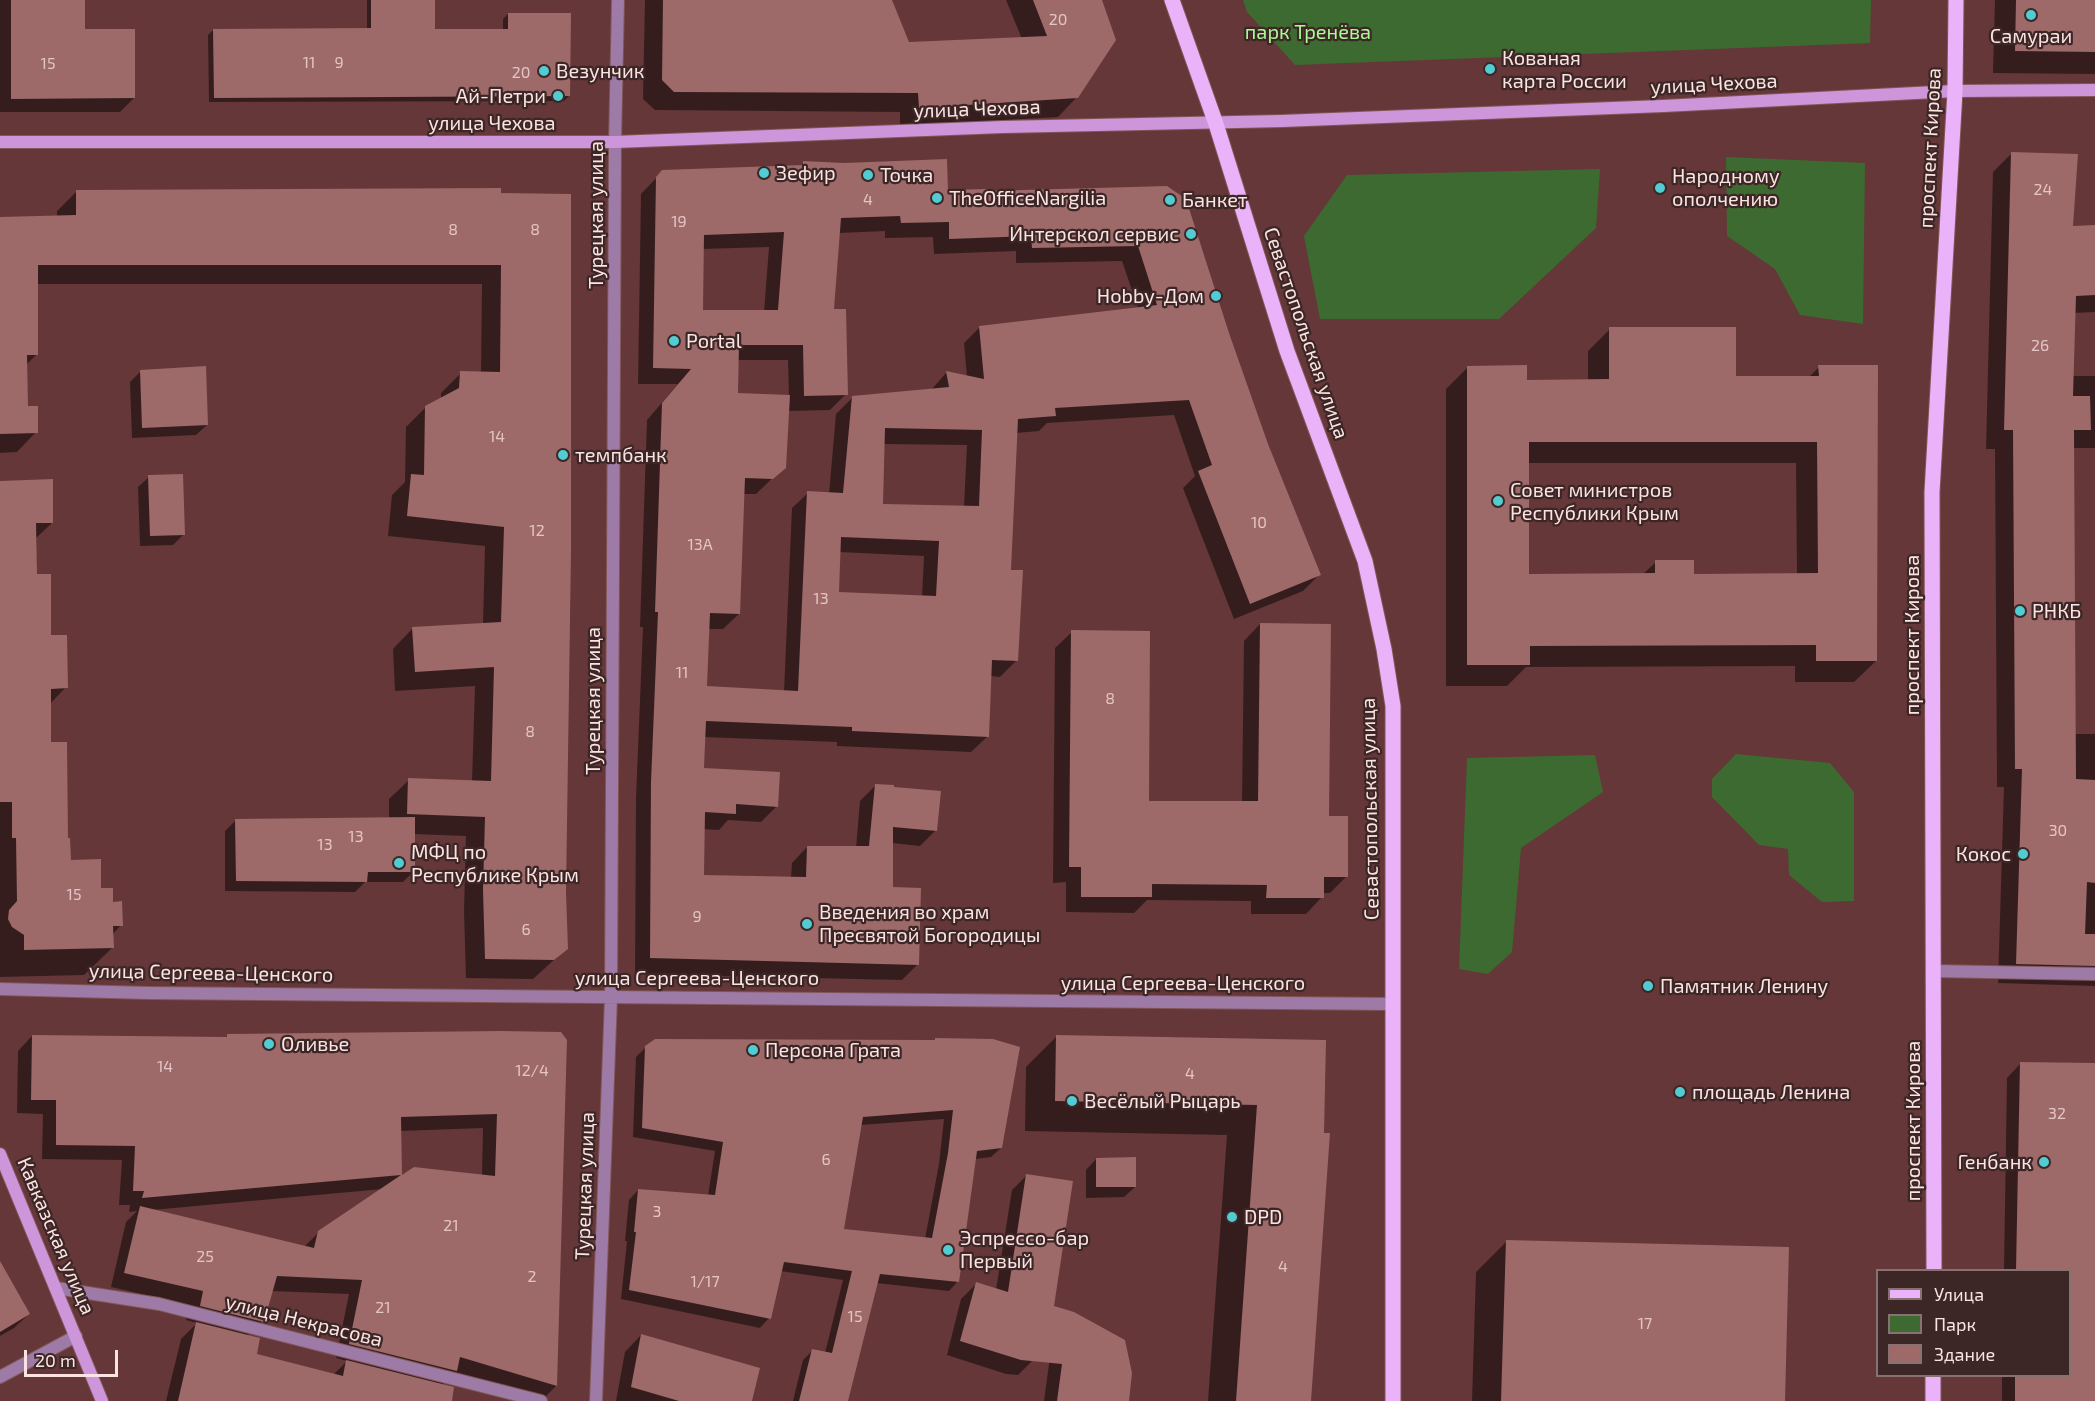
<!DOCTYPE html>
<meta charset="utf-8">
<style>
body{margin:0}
#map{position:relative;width:2095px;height:1401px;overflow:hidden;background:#653738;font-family:"Exo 2",sans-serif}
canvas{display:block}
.legend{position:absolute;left:1876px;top:1269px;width:195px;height:108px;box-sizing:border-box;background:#3c2626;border:2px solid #887271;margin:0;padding:8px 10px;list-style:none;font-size:18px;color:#fbe3e2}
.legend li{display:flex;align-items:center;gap:12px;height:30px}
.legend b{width:30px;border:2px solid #887271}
.scale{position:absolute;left:24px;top:1350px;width:94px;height:27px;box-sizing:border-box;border:3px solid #fbe3e2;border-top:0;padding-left:8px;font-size:18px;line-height:21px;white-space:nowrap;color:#fbe3e2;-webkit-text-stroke:4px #3c2626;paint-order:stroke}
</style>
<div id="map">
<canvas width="2095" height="1401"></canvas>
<ul class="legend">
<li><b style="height:8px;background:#eab2f8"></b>Улица</li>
<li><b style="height:16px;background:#3d6a31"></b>Парк</li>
<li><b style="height:16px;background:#9d6969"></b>Здание</li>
</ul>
<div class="scale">20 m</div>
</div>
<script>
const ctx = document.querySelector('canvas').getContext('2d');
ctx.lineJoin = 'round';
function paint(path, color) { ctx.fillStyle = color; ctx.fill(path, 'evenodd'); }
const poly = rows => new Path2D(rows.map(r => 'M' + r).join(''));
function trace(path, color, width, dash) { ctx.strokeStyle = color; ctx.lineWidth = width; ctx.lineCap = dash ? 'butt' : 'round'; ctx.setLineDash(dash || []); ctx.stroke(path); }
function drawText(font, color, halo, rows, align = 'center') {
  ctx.font = font + ' "Exo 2",sans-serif'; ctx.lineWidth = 4.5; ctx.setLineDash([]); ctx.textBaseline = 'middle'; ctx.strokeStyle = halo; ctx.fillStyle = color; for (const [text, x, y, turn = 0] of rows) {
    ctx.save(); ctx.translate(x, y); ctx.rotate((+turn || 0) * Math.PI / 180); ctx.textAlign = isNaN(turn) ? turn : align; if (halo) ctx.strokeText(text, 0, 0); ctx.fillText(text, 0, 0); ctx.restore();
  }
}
paint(poly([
 [1243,0,1871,0,1870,43,1295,65,1247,12],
 [1726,157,1865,163,1863,324,1800,315,1775,269,1727,236],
 [1600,169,1596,228,1499,319,1320,319,1304,236,1347,175],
 [1736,754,1830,763,1854,792,1854,901,1822,902,1789,875,1788,849,1759,845,1712,797,1712,779],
 [1595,755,1603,792,1521,848,1512,952,1488,974,1459,969,1467,758]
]), '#3d6a31');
paint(poly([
 [0,0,84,0,84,31,134,98,120,112,0,112],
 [367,0,434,0,434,30,503,30,503,19,508,14,569,96,564,101,209,102,208,35,213,30,367,30],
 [645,0,890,0,908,43,1022,39,1006,0,1100,0,1077,97,1058,117,900,126,900,112,655,110,643,99],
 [1995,0,2095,0,2095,74,1993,73],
 [2012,153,2072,228,2095,227,2095,312,2074,313,2072,376,2095,376,2095,448,2072,448,2074,734,2095,734,2095,986,1998,983,2004,787,1997,787,1995,449,1986,449,1993,172],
 [804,163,946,192,985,193,1166,187,1228,333,1267,444,1319,575,1303,591,1234,619,1183,488,1195,476,1174,415,1047,423,1039,431,1016,433,1009,571,1016,661,1000,677,990,676,987,737,971,752,837,746,837,742,704,737,703,769,777,806,761,822,728,820,719,830,703,829,703,877,791,878,792,863,807,847,856,848,860,801,876,785,936,830,920,846,892,843,891,889,918,964,902,980,635,974,636,798,643,627,640,627,647,420,678,384,638,384,641,194,663,171,799,167],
 [885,231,885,238,933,237,934,254,1016,251,1016,263,1122,261,1138,308,980,327,964,343,967,377,946,373,931,390,852,398,836,414,829,494,808,493,792,508,784,692,706,688,708,629,723,629,739,614,743,494,756,494,784,467,788,411,830,410,846,394,833,311,839,233],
 [769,247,764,312,702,311,702,249],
 [737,360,788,360,789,397,736,395],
 [883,444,967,445,964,507,881,505],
 [839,552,924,556,922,597,837,593],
 [500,190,564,892,566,949,533,979,466,978,464,911,466,836,413,834,414,871,403,882,365,882,355,892,225,891,225,831,236,820,389,819,389,799,409,780,472,782,475,686,395,691,393,649,412,629,483,624,485,546,388,536,392,495,405,482,406,427,426,407,441,400,441,393,461,373,481,373,482,284,36,284,36,355,26,365,26,408,36,432,17,452,0,453,0,218,57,217,57,211,77,191],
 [1610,329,1734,378,1809,377,1819,367,1876,661,1854,682,1795,682,1795,666,1526,667,1507,686,1446,686,1446,389,1468,367,1526,382,1588,381,1588,351],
 [1527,463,1796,463,1797,575,1692,575,1656,562,1642,575,1528,575],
 [141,371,207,425,196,435,132,438,130,382],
 [149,477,184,534,173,545,140,546,138,487],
 [0,483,52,523,35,539,35,576,50,637,66,687,49,705,49,743,69,861,112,903,121,925,112,935,112,948,84,975,0,977],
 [1260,624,1346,877,1330,893,1322,893,1322,897,1306,914,1251,914,1251,901,1147,900,1134,913,1066,912,1066,882,1053,883,1055,648,1072,632,1147,803,1242,803,1244,641],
 [501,1032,556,1386,542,1400,453,1373,441,1386,450,1401,166,1401,181,1339,197,1323,186,1320,189,1305,111,1287,126,1222,137,1211,129,1212,130,1205,119,1205,122,1160,42,1159,43,1114,17,1113,18,1051,32,1036,225,1039,228,1035],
 [483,1128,482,1176,401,1177,400,1131],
 [383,1189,319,1232,304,1247,152,1210],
 [271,1291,349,1294,336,1358,347,1361,333,1375,255,1355,247,1336,262,1321],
 [1056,1037,1324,1041,1310,1401,1208,1401,1227,1135,1025,1131,1026,1067],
 [993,1041,1001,1148,991,1157,975,1159,958,1281,949,1291,876,1283,847,1401,793,1401,803,1360,813,1350,825,1353,843,1280,780,1271,769,1318,760,1328,621,1299,627,1241,625,1241,629,1200,638,1190,708,1196,715,1151,633,1137,636,1057,646,1047],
 [944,1119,939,1164,925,1239,843,1230,860,1125],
 [2020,1064,2095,1065,2095,1401,2002,1401,2002,1376,2070,1376,2070,1270,2004,1270,2007,1078],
 [1096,1159,1135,1187,1124,1197,1086,1198,1086,1170],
 [1026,1176,1033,1360,1018,1375,1006,1374,947,1355,961,1299,976,1284,996,1290,1012,1190],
 [1506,1242,1784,1401,1472,1401,1476,1272],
 [0,1295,29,1314,14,1328,0,1336],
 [1054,1327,1127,1401,1044,1401],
 [641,1335,751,1401,616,1401,625,1352]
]), '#0007');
paint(poly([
 [11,0,85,0,85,29,135,29,135,98,11,99],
 [371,0,435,0,435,29,508,29,508,13,571,13,570,96,214,98,213,29,371,28],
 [663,0,892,0,909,42,1047,36,1033,0,1102,0,1116,40,1078,98,919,108,918,93,674,92,662,80],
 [2016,0,2095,0,2095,52,2015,51],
 [2011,152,2078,154,2073,226,2095,225,2095,295,2076,296,2073,396,2090,396,2091,430,2074,430,2076,779,2095,780,2095,883,2087,882,2085,934,2095,934,2095,966,2016,964,2022,769,2015,769,2013,430,2004,430],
 [947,159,948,190,987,189,987,191,1167,186,1186,199,1229,333,1268,444,1321,575,1250,604,1198,471,1212,465,1189,400,1055,408,1056,416,1018,419,1011,570,1023,570,1018,661,992,660,989,737,852,731,852,727,706,721,704,768,780,772,778,807,736,804,736,814,705,812,704,875,806,877,807,846,869,846,875,784,894,785,894,787,941,791,937,831,893,827,893,887,921,888,919,965,650,958,651,782,658,612,655,612,662,403,691,369,653,368,656,177,662,170,803,165,803,161,844,163],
 [900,216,901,223,949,222,949,239,1031,236,1032,248,1138,246,1157,305,979,326,984,379,946,371,949,387,852,396,843,493,807,491,798,691,707,686,710,613,740,614,745,478,773,479,786,468,790,395,738,393,739,345,803,345,804,396,848,395,846,309,834,309,841,218],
 [784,232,778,310,703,310,704,235],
 [885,428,982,430,979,506,883,504],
 [841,537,939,541,936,596,839,592],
 [501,188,501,193,571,194,571,552,566,892,568,949,554,960,485,959,483,890,485,817,407,814,408,778,491,781,494,667,415,672,412,627,501,622,504,527,407,516,411,474,424,475,425,406,459,388,460,371,500,372,501,265,38,265,38,355,27,355,28,406,38,406,38,433,0,434,0,217,76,215,76,190],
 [1609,327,1736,327,1736,376,1819,376,1818,365,1878,365,1877,661,1816,661,1816,645,1530,646,1530,665,1467,665,1467,366,1527,365,1527,380,1609,379],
 [1529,442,1817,442,1818,573,1694,574,1694,560,1655,560,1655,573,1529,574],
 [206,366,208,425,142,428,140,370],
 [183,474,185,535,150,536,148,475],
 [53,479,53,523,36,523,37,574,51,574,51,635,67,635,68,688,51,689,51,742,67,742,68,838,70,838,71,860,101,859,101,888,113,888,113,902,122,901,123,926,113,926,114,948,24,950,24,935,12,927,8,919,9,910,17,901,16,838,12,838,12,802,0,802,0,481],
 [1260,623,1331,624,1329,816,1348,816,1348,877,1324,877,1324,898,1266,898,1267,885,1152,884,1152,897,1081,897,1081,867,1069,867,1071,630,1150,631,1149,801,1258,801],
 [415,817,415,872,368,872,367,882,236,881,235,819],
 [501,1031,561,1032,567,1040,557,1386,460,1357,457,1371,349,1344,362,1280,277,1276,264,1322,200,1306,203,1291,124,1273,140,1206,314,1248,318,1231,401,1175,142,1198,144,1191,133,1191,135,1146,56,1145,56,1100,31,1100,32,1035,227,1037,227,1034],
 [497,1114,495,1176,414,1167,402,1175,401,1117],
 [1056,1035,1326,1040,1324,1133,1330,1133,1311,1401,1236,1401,1257,1105,1055,1101],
 [935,1038,993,1039,1020,1047,1002,1148,977,1151,959,1282,880,1274,848,1401,799,1401,812,1349,832,1353,852,1271,784,1262,771,1319,629,1290,636,1232,634,1232,638,1189,715,1195,723,1142,642,1128,645,1046,655,1039,935,1040],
 [953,1110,948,1153,932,1238,844,1229,863,1117],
 [2020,1062,2095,1063,2095,1401,2015,1401,2015,1376,2070,1376,2070,1270,2016,1270],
 [1136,1157,1136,1187,1096,1187,1096,1158],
 [1026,1174,1073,1181,1054,1306,1074,1312,1125,1340,1132,1373,1129,1401,1057,1401,1062,1364,1021,1360,960,1341,976,1282,1008,1292],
 [1506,1240,1789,1247,1785,1401,1501,1401],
 [0,1261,30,1314,0,1332],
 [196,1322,260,1338,257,1354,343,1376,346,1360,454,1387,452,1401,178,1401],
 [641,1334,760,1368,752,1401,679,1401,631,1387]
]), '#9d6969');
const minor = poly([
 [1934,971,2095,974],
 [0,989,149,993,1393,1004],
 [56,1288,159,1304,541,1401],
 [0,1377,76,1336],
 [596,1401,611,997,615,142,618,0]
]);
const secondary = poly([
 [0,142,615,142,1003,127,1282,121,1663,106,1955,91,2095,90],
 [0,1154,102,1401]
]);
const primary = poly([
 [1172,0,1216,124,1287,351,1365,561,1384,649,1393,706,1393,1401],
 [1934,1270,1932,492,1955,91,1956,0],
 [1933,1401,1933,1376]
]);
trace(minor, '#805657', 14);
trace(secondary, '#805657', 14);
trace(primary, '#805657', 17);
trace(minor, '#9d7ba6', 12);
trace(secondary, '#cd96db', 12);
trace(primary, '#eab2f8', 15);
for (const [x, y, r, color] of [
 [2031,15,6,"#51ccd2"],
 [1490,69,6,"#51ccd2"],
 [544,71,6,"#51ccd2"],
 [558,96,6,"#51ccd2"],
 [764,173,6,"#51ccd2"],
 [868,175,6,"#51ccd2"],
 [1660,188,6,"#51ccd2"],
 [937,198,6,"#51ccd2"],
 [1170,200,6,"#51ccd2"],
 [1191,234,6,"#51ccd2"],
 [1216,296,6,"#51ccd2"],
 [674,341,6,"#51ccd2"],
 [563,455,6,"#51ccd2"],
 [1498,501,6,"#51ccd2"],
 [2020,611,6,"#51ccd2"],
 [2023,854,6,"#51ccd2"],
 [399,863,6,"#51ccd2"],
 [807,924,6,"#51ccd2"],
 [1648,986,6,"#51ccd2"],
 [269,1044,6,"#51ccd2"],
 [753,1050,6,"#51ccd2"],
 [1680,1092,6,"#51ccd2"],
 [1072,1101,6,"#51ccd2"],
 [2044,1162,6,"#51ccd2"],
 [1232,1217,6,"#51ccd2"],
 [948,1250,6,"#51ccd2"]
]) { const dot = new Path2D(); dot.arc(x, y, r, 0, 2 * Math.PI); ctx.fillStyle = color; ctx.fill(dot); trace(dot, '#3c2626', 2); }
drawText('16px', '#e4c4c4', null, [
 ["20",1058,20],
 ["11",309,63],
 ["9",339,63],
 ["15",48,64],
 ["20",521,73],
 ["24",2043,190],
 ["4",868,200],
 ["19",679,222],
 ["8",453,230],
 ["8",535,230],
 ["26",2040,346],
 ["14",497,437],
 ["10",1259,523],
 ["12",537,531],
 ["13А",700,545],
 ["13",821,599],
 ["11",682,673],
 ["8",1110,699],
 ["8",530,732],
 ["30",2058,831],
 ["13",356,837],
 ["13",325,845],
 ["15",74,895],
 ["9",697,917],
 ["6",526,930],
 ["14",165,1067],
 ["12/4",532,1071],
 ["4",1190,1074],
 ["32",2057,1114],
 ["6",826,1160],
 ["3",657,1212],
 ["21",451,1226],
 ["25",205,1257],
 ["4",1283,1267],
 ["2",532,1277],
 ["1/17",705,1282],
 ["21",383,1308],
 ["15",855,1317],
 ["17",1645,1324]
]);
drawText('20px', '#a9fb94', '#3c2626', [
 ["парк Тренёва",1308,32]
]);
drawText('20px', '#fbe3e2', '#3c2626', [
 ["Самураи",2031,36,"center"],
 ["Кованая",1502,58],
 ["карта России",1502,81],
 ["Везунчик",556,71],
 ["Ай-Петри",546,96,"right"],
 ["Зефир",776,173],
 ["Точка",880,175],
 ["Народному",1672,176],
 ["ополчению",1672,199],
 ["TheOfficeNargilia",949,198],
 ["Банкет",1182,200],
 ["Интерскол сервис",1179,234,"right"],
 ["Hobby-Дом",1204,296,"right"],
 ["Portal",686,341],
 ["темпбанк",575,455],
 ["Совет министров",1510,490],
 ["Республики Крым",1510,513],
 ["РНКБ",2032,611],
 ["МФЦ по",411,852],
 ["Республике Крым",411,875],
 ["Кокос",2011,854,"right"],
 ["Введения во храм",819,912],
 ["Пресвятой Богородицы",819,935],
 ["Памятник Ленину",1660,986],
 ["Оливье",281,1044],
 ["Персона Грата",765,1050],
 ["площадь Ленина",1692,1092],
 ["Весёлый Рыцарь",1084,1101],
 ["Генбанк",2032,1162,"right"],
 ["DPD",1244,1217],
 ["Эспрессо-бар",960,1238],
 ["Первый",960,1261]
], 'left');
drawText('20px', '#fbe3e2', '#3c2626', [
 ["улица Чехова",1714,84,-3],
 ["улица Чехова",977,109,-2],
 ["улица Чехова",492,123],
 ["проспект Кирова",1930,148,-87],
 ["Турецкая улица",596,215,-90],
 ["Севастопольская улица",1306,333,71],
 ["проспект Кирова",1912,635,-90],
 ["Турецкая улица",593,701,-90],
 ["Севастопольская улица",1370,809,-91],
 ["улица Сергеева-Ценского",211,973,1],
 ["улица Сергеева-Ценского",697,978],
 ["улица Сергеева-Ценского",1183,983],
 ["проспект Кирова",1913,1121,-90],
 ["Турецкая улица",585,1186,-88],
 ["Кавказская улица",56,1236,67],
 ["улица Некрасова",304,1321,14]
]);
</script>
